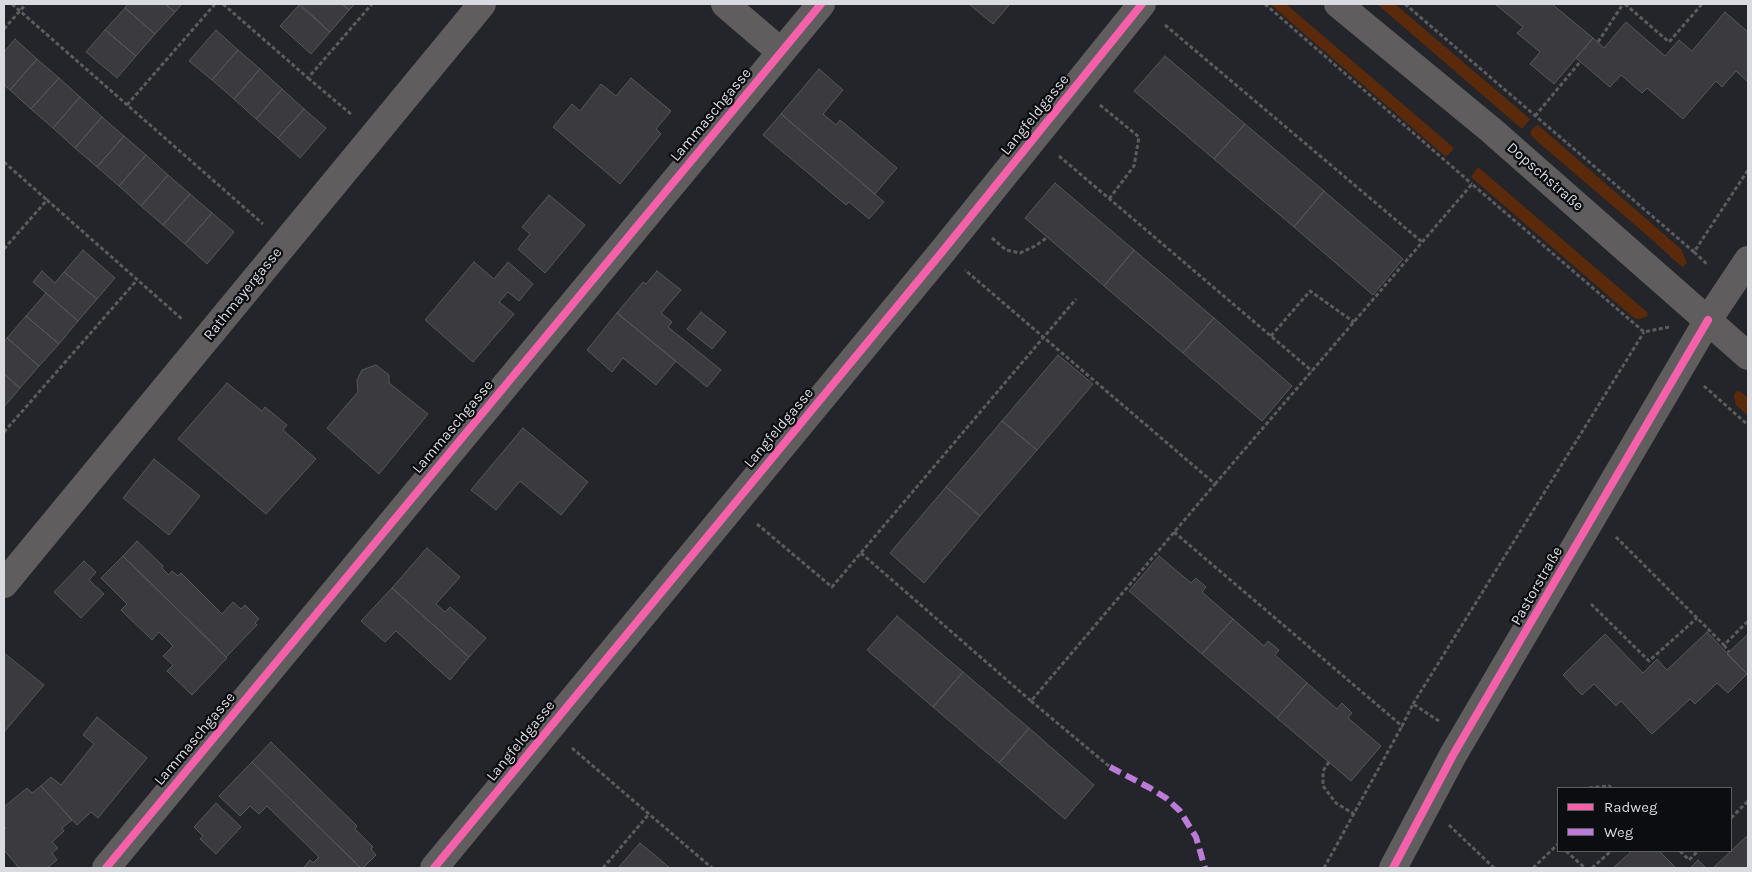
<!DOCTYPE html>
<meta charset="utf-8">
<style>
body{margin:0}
#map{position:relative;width:1752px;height:872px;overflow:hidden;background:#24252a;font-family:Karla,sans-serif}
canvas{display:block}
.frame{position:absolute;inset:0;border:5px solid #dadbe1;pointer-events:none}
.legend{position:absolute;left:1557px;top:787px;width:175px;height:65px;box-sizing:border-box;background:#0c0d11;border:1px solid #5e5f64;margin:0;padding:6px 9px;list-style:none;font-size:15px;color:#dadbe1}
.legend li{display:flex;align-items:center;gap:10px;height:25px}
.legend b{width:25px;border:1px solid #5e5f64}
</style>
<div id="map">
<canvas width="1752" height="872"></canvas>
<div class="frame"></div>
<ul class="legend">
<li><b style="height:6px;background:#f560ab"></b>Radweg</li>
<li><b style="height:6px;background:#bd7bd9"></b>Weg</li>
</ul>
</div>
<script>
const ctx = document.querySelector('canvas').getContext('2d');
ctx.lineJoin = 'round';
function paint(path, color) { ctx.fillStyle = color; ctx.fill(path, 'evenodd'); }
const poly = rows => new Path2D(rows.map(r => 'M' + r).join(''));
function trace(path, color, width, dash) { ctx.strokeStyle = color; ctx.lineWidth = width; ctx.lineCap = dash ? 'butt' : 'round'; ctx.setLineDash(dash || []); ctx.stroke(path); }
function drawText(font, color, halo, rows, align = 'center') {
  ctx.font = font + ' Karla,sans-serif'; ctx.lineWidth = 4.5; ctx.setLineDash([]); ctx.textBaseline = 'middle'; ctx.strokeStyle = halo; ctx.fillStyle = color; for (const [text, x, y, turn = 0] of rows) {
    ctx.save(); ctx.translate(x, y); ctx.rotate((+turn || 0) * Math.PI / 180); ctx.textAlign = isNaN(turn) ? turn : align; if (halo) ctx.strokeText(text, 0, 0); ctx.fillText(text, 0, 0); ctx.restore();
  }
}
paint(poly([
 [1270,4,1286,4,1454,148,1446,157],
 [1377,4,1395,4,1530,119,1522,129],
 [1538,125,1681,249,1687,263,1682,267,1649,237,1538,142,1530,134,1532,129],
 [1478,167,1647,312,1648,316,1640,319,1634,318,1471,177],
 [1736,391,1741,392,1748,398,1748,416,1736,405,1734,396]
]), '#5a2a0a');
const building = poly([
 [128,4,165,4,175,12,155,34,125,8,128,4],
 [165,4,182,4,175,12,165,4],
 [300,4,342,4,349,10,330,32,300,4],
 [342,4,355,4,349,10,342,4],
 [969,4,1010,4,993,24,969,4],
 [1495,4,1552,4,1593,38,1554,84,1530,64,1540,52,1517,33,1523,27,1495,4],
 [299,5,330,32,311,54,280,26,299,5],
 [125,8,155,34,136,56,105,30,125,8],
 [1725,12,1748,32,1748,80,1747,81,1736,71,1722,87,1716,81,1683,119,1647,88,1642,93,1621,75,1610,87,1576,58,1593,38,1604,48,1626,22,1665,56,1679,40,1692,51,1725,12],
 [105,30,136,56,117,78,86,52,105,30],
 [216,30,238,50,212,80,189,61,216,30],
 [15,39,37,59,10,90,4,85,4,52,15,39],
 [238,50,260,69,234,99,212,80,238,50],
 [1165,56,1245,124,1214,159,1134,91,1165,56],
 [37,59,59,78,31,109,10,90,37,59],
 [260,69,282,89,256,119,234,99,260,69],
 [819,69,843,90,823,114,836,125,840,120,897,168,875,194,781,114,819,69],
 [59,78,80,97,53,128,31,109,59,78],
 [631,78,671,111,656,129,661,134,620,184,553,127,572,104,580,111,601,84,616,96,631,78],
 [282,89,304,109,278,138,256,119,282,89],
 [80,97,102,117,75,148,53,128,80,97],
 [304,109,326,128,300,158,278,138,304,109],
 [781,114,884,202,869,219,849,202,846,205,763,135,781,114],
 [102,117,124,136,97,167,75,148,102,117],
 [1245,124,1324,191,1294,227,1214,159,1245,124],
 [124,136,146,155,119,186,97,167,124,136],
 [146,155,168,175,141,206,119,186,146,155],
 [168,175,190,194,163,225,141,206,168,175],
 [1055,183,1134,250,1104,286,1025,218,1055,183],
 [1324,191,1403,259,1373,295,1294,227,1324,191],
 [190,194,212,213,185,244,163,225,190,194],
 [549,195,585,225,545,273,518,249,530,234,522,227,549,195],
 [212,213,234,232,207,264,185,244,212,213],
 [83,250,115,278,97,299,64,272,83,250],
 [1134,250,1214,318,1183,353,1104,286,1134,250],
 [474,262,494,279,508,262,533,284,519,301,508,292,499,302,514,314,473,362,425,320,474,262],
 [42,271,55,283,64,272,97,299,78,321,33,282,42,271],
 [657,271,681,290,661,313,672,322,668,327,721,370,707,387,617,313,643,282,646,284,657,271],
 [46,293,78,321,59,344,26,316,46,293],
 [701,312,726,332,712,349,687,329,701,312],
 [617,313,676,361,656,385,623,358,612,372,587,350,617,313],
 [26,316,59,344,39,366,7,338,26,316],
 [1214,318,1292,386,1262,421,1183,353,1214,318],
 [7,338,39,366,20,388,4,374,4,342,7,338],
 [1058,355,1093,384,1037,450,1002,421,1058,355],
 [376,365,389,375,389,383,428,414,379,474,327,428,358,392,357,380,362,370,376,365],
 [4,374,20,388,4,407,4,374],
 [227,383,262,411,265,407,287,425,283,430,316,459,266,514,178,439,227,383],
 [1002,421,1037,450,980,516,946,487,1002,421],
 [523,428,588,482,561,515,520,481,496,510,471,490,523,428],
 [154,459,200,496,169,535,123,498,154,459],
 [946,487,980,516,924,583,890,553,946,487],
 [137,541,163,566,162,568,169,575,172,571,178,576,181,573,222,614,233,602,241,609,245,605,259,619,255,623,257,625,226,657,123,556,137,541],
 [427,548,460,577,436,604,445,612,450,607,486,638,469,657,392,588,427,548],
 [123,556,227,658,192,695,167,671,173,665,163,656,173,646,159,632,152,640,121,610,127,604,101,578,123,556],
 [1159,556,1191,583,1196,578,1206,587,1202,592,1233,619,1202,654,1129,591,1159,556],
 [84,561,96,572,89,580,104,594,81,618,54,592,84,561],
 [392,588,469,657,450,680,396,631,385,642,361,621,392,588],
 [897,616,963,672,933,707,867,650,897,616],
 [1233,619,1264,646,1268,641,1279,650,1275,655,1307,683,1277,718,1202,654,1233,619],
 [1707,632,1747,674,1728,693,1717,683,1695,704,1690,699,1652,734,1621,701,1616,706,1594,684,1582,695,1563,675,1605,634,1643,673,1657,659,1667,670,1707,632],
 [1748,634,1748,673,1747,674,1727,654,1748,634],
 [4,653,44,685,4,732,4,653],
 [963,672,1029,728,999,763,933,707,963,672],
 [1307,683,1337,709,1342,703,1352,713,1348,718,1381,746,1351,781,1277,718,1307,683],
 [97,717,147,758,98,818,91,812,77,825,41,786,51,777,61,785,94,744,83,735,97,717],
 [1029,728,1094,785,1065,819,999,763,1029,728],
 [271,742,357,826,355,829,373,847,371,849,376,855,363,868,361,868,252,762,271,742],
 [252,762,361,868,303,868,310,860,313,863,319,857,267,806,259,814,250,806,240,816,219,796,252,762],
 [41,786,72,820,62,828,64,831,52,842,58,848,52,853,57,860,47,868,19,868,4,850,4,830,6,828,4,826,4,807,27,788,32,793,41,786],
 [216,803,241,827,216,854,200,839,203,836,194,827,216,803],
 [1748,835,1748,868,1713,868,1748,835],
 [640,843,670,868,618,868,640,843],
 [1632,851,1659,851,1676,868,1613,868,1632,851],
 [1698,860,1706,868,1690,868,1698,860]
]);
paint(building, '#3b3b3f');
trace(building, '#56575c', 1);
trace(poly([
 [12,4,263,224],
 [223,4,308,78,372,4],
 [1265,4,1472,184],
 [1405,4,1694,252,1748,170],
 [1625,4,1669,42,1702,4],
 [1165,25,1422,242],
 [4,29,26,4],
 [1598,42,1623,4],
 [308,78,352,115],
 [127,105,215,4],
 [1100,105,1139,137,1134,166,1109,199],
 [1535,116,1580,62],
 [1059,156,1312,371],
 [4,162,47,200],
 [992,238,1006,250,1020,253,1035,246,1048,237],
 [4,249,47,200,183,320],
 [1694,252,1708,265],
 [1271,336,1310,291,1354,322],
 [1704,386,1748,425],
 [4,432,137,280],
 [1215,484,1472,184,1644,332,1669,327],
 [757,524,832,587,1076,299],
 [1174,532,1402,726,1413,704,1439,721],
 [1616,537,1724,645,1748,621],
 [861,553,1031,701,1215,484,965,270],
 [1591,604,1649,661,1697,618],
 [1724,645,1729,652],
 [1031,701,1110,767],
 [1413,704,1644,332],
 [572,748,712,868],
 [1329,762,1323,771,1323,786,1336,803,1354,814],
 [1589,788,1609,786,1611,788],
 [1731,818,1748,801],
 [1449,825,1494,868],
 [1566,851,1585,868],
 [1680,851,1689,860,1698,851],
 [603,868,649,814],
 [1324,868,1402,726],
 [1533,868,1558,844],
 [1592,868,1611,851]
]), '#5c5c5e', 3, [4, 2.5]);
trace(poly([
 [725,4,781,52],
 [1338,4,1491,130,1748,356],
 [4,584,482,4],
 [106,868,821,4],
 [434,868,942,252,1142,4],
 [1393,868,1453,755,1708,320,1748,260]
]), '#5f5d5d', 28);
trace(poly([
 [1110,767,1150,788,1166,798,1180,811,1196,837,1205,868]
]), '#bd7bd9', 6, [12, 6]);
trace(poly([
 [106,868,821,4],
 [434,868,942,252,1142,4],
 [1393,868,1453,755,1708,320]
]), '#f560ab', 8);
drawText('15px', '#dadbe1', '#0c0d11', [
 ["Lammaschgasse",711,115,-50],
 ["Langfeldgasse",1035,115,-51],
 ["Dopschstraße",1545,177,41],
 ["Rathmayergasse",243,294,-51],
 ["Lammaschgasse",453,427,-50],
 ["Langfeldgasse",779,428,-50],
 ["Pastorstraße",1537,586,-60],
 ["Lammaschgasse",195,739,-50],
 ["Langfeldgasse",521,741,-51]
]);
</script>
